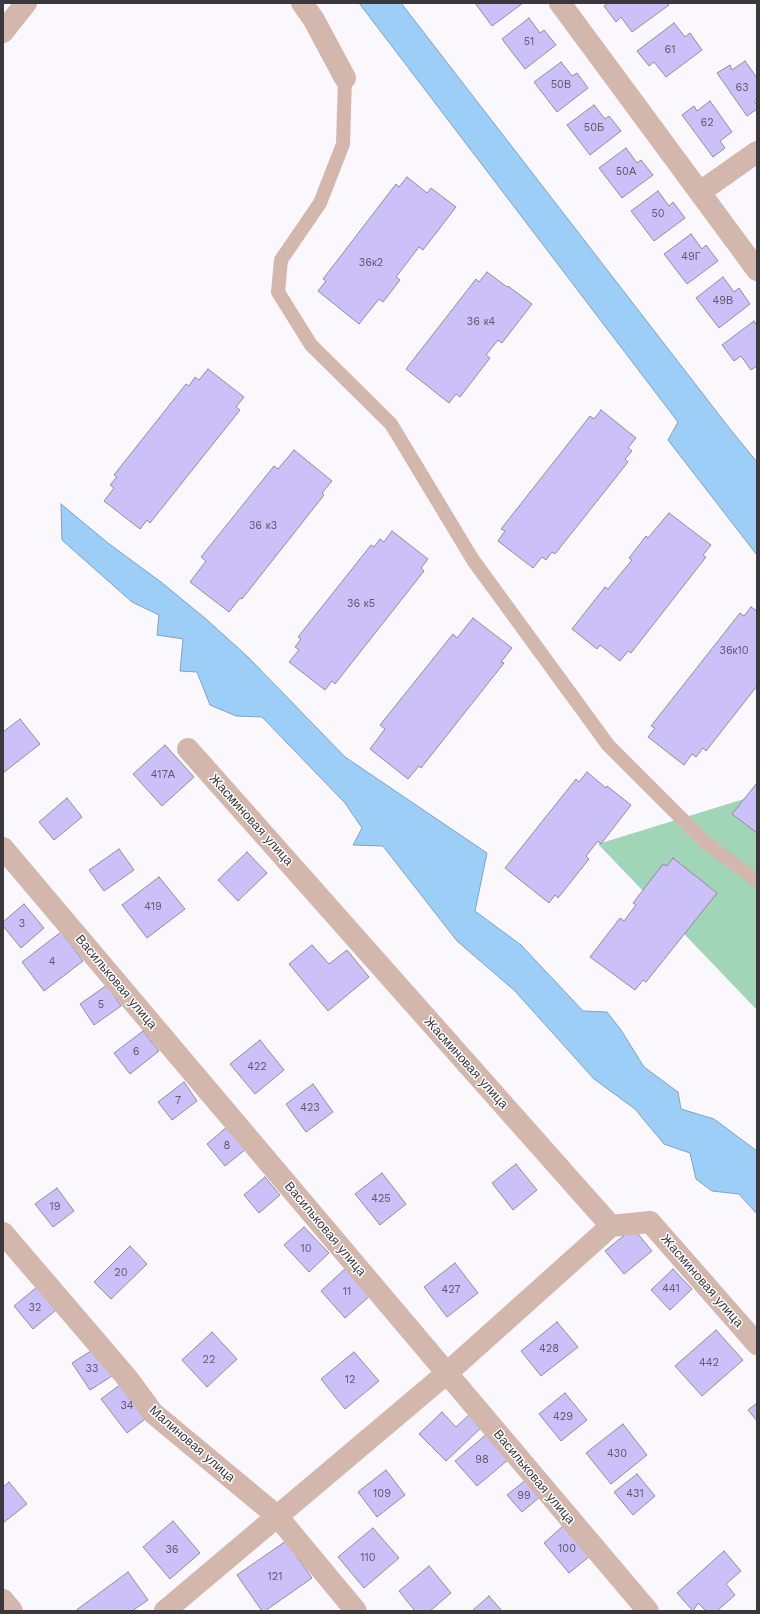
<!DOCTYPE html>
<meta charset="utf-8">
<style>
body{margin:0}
#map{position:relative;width:760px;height:1614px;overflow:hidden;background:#fbf8fd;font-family:"Work Sans",sans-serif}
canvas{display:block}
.frame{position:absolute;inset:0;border:4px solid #3a373d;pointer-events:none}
</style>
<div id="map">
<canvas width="760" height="1614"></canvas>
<div class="frame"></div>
</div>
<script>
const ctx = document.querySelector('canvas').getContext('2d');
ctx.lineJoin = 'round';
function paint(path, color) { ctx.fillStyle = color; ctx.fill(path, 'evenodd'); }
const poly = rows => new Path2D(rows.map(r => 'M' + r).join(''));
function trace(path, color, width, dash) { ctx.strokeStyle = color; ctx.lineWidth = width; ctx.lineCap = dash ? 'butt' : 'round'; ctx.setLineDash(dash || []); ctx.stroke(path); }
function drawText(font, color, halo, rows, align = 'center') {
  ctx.font = font + ' "Work Sans",sans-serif'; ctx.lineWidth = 3; ctx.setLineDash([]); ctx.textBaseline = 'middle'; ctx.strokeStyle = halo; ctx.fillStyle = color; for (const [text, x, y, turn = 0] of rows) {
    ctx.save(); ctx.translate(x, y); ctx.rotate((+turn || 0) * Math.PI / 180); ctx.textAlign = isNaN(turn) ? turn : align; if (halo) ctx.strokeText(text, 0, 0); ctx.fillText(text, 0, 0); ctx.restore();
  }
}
paint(poly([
 [757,795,757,1010,598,844]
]), '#a1d5b8');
const water = poly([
 [359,3,401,3,730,429,757,462,757,555,668,440,678,422,359,3],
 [61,504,108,543,161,582,206,619,248,657,345,757,487,853,475,911,521,945,583,1011,607,1012,621,1030,644,1067,678,1092,681,1109,714,1119,757,1151,757,1214,739,1194,712,1191,696,1179,690,1153,664,1144,635,1109,594,1079,515,991,457,941,383,846,353,845,362,828,345,803,262,717,236,716,210,705,197,672,180,671,183,639,157,635,159,615,132,602,62,540,61,504]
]);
paint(water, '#9ccef8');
trace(water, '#7fa1c0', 1);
const building = poly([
 [475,3,523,3,492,26,475,3],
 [608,3,667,3,669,5,632,32,621,17,616,22,604,6,608,3],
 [529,18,540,33,544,30,556,45,525,69,502,39,529,18],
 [674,23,685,37,690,33,702,50,666,77,654,62,649,66,637,51,674,23],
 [745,61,757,78,757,99,754,101,757,105,757,109,747,116,717,73,730,65,732,70,745,61],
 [561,62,572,76,577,73,588,88,557,112,534,82,561,62],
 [710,101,732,132,720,141,725,148,713,157,682,115,694,106,697,111,710,101],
 [594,105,605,119,609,116,621,131,590,155,567,125,594,105],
 [626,148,637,163,641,160,653,175,622,198,599,168,626,148],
 [407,177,427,193,431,188,456,207,423,250,419,247,396,277,400,280,383,302,379,299,359,324,318,291,326,281,323,279,396,184,399,187,407,177],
 [658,191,669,206,673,202,685,218,654,241,631,211,658,191],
 [691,234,702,249,706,245,718,261,687,284,664,254,691,234],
 [487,272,507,287,508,286,532,304,502,343,498,340,486,355,490,358,460,397,456,394,449,403,406,369,476,279,479,282,487,272],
 [723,277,734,292,739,288,750,304,719,328,696,298,723,277],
 [754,321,757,326,757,366,751,370,741,356,734,361,722,345,754,321],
 [208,369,244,397,236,407,240,410,150,523,147,520,140,529,104,501,114,488,110,485,117,477,114,475,186,384,189,386,195,377,199,380,208,369],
 [601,410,636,438,628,448,632,451,625,459,628,462,555,554,552,552,546,560,542,557,533,568,498,541,505,531,501,529,590,416,594,419,601,410],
 [294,450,332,481,322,493,324,495,242,599,240,598,229,612,190,582,206,561,201,557,274,466,278,469,294,450],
 [669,513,711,545,703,555,706,557,631,653,628,651,620,661,600,645,597,649,572,629,605,587,608,589,632,560,629,558,646,536,648,538,669,513],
 [392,531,428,559,421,568,424,571,335,684,332,681,325,690,289,662,299,650,295,647,301,639,298,637,371,545,374,547,380,539,384,542,392,531],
 [751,607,757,611,757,686,706,751,703,748,696,757,692,754,684,765,648,737,655,728,651,726,740,613,744,616,751,607],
 [473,618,512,648,501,662,504,663,421,768,419,766,408,779,370,749,385,729,380,725,453,634,457,638,473,618],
 [20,719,40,744,3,773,3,732,20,719],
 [165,745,194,777,162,806,133,774,165,745],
 [587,772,606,788,607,786,631,805,601,844,598,841,586,856,589,859,558,898,555,895,549,903,505,868,576,779,579,782,587,772],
 [757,783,757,833,732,814,757,783],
 [67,798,82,817,54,840,39,822,67,798],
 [119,849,134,870,104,891,89,870,119,849],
 [247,852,267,873,238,901,218,880,247,852],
 [673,858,717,893,646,982,643,980,635,990,590,957,620,918,624,921,636,905,633,903,663,864,667,866,673,858],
 [159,877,185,909,147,938,122,905,159,877],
 [24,904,44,928,21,948,3,926,3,922,24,904],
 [61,932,83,961,44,991,22,962,61,932],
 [312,945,329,964,347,950,369,977,328,1011,289,964,312,945],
 [107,985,121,1006,94,1025,80,1004,107,985],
 [143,1031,159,1051,130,1074,114,1053,143,1031],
 [260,1040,284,1070,255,1094,230,1064,260,1040],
 [184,1082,197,1101,172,1120,158,1102,184,1082],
 [313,1084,333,1112,306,1132,286,1104,313,1084],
 [228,1126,246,1149,225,1166,207,1144,228,1126],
 [516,1164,537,1190,513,1210,492,1183,516,1164],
 [382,1173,406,1204,380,1225,355,1194,382,1173],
 [265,1177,280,1195,259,1213,244,1195,265,1177],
 [57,1188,74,1211,53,1227,35,1204,57,1188],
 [304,1227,329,1253,309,1272,284,1245,304,1227],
 [633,1228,652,1251,624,1274,605,1251,633,1228],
 [130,1246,147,1264,111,1299,94,1282,130,1246],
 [455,1263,478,1293,447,1317,424,1287,455,1263],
 [348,1266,372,1294,345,1318,321,1291,348,1266],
 [673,1269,692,1289,670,1310,651,1290,673,1269],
 [37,1287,56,1310,33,1329,14,1306,37,1287],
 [557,1322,578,1347,541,1376,521,1351,557,1322],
 [716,1330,743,1360,702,1396,675,1366,716,1330],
 [212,1332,237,1359,207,1387,182,1360,212,1332],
 [94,1349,112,1376,90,1390,72,1363,94,1349],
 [354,1352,379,1381,345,1409,321,1379,354,1352],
 [128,1379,153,1413,127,1433,101,1399,128,1379],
 [565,1393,587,1420,561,1441,539,1414,565,1393],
 [757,1403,757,1421,748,1410,757,1403],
 [442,1412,456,1427,471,1413,483,1426,446,1461,419,1434,442,1412],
 [623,1424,647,1455,611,1484,586,1453,623,1424],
 [488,1433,509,1459,477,1486,455,1461,488,1433],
 [386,1470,405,1495,377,1517,358,1492,386,1470],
 [637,1474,655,1496,633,1515,614,1492,637,1474],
 [527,1479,541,1496,522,1512,507,1495,527,1479],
 [9,1482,27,1504,3,1523,3,1487,9,1482],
 [173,1521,200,1553,170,1579,143,1547,173,1521],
 [563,1526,590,1556,569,1573,544,1543,563,1526],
 [373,1528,399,1558,364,1588,338,1557,373,1528],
 [286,1541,312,1578,265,1611,262,1611,237,1575,286,1541],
 [724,1551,741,1571,726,1584,735,1595,717,1611,706,1611,698,1603,693,1611,677,1593,724,1551],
 [429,1566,451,1593,430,1611,415,1611,399,1591,429,1566],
 [128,1572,148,1600,132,1611,75,1611,128,1572],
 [489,1596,502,1611,472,1611,489,1596]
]);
paint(building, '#cbc0f8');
trace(building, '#908d9b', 1);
trace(poly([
 [345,78,343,144,320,203,281,260,278,292,311,345,391,424,473,560,608,745,705,842,757,881]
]), '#d3b7ac', 14);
trace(poly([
 [302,3,314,20,345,78],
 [560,3,757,270],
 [3,32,26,3],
 [700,192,757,152],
 [188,749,611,1226],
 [3,848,648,1611],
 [611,1226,650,1222,757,1344],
 [3,1233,128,1379,153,1413,277,1516,356,1611],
 [3,1600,12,1611],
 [165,1611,447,1373,611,1226]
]), '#d3b7ac', 22);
drawText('11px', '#5e596c', null, [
 ["51",529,42],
 ["61",670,50],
 ["50В",561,85],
 ["63",742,88],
 ["62",707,123],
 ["50Б",594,128],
 ["50А",626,172],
 ["50",658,214],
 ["49Г",691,257],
 ["36к2",371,263],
 ["49В",723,301],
 ["36 к4",481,322],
 ["36 к3",263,526],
 ["36 к5",361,604],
 ["36к10",734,651],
 ["417А",163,775],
 ["419",153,907],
 ["3",22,924],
 ["4",52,962],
 ["5",101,1005],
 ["6",136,1052],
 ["422",257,1067],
 ["7",178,1101],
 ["423",310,1108],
 ["8",227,1146],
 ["425",381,1199],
 ["19",55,1207],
 ["10",306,1249],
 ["20",121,1273],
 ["441",671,1289],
 ["427",451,1290],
 ["11",347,1292],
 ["32",35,1308],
 ["428",549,1349],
 ["22",209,1360],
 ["442",709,1363],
 ["33",92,1369],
 ["12",350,1380],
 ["34",127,1406],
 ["429",563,1417],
 ["430",617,1454],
 ["98",482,1460],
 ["109",382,1494],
 ["431",635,1494],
 ["99",524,1496],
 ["100",567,1549],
 ["36",172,1550],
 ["110",368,1558],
 ["121",275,1577]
]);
drawText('13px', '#3a373d', '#fff', [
 ["Жасминовая улица",251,820,48],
 ["Васильковая улица",116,982,50],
 ["Жасминовая улица",466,1063,48],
 ["Васильковая улица",325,1229,50],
 ["Жасминовая улица",702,1281,49],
 ["Малиновая улица",192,1444,41],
 ["Васильковая улица",534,1477,50]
]);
</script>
